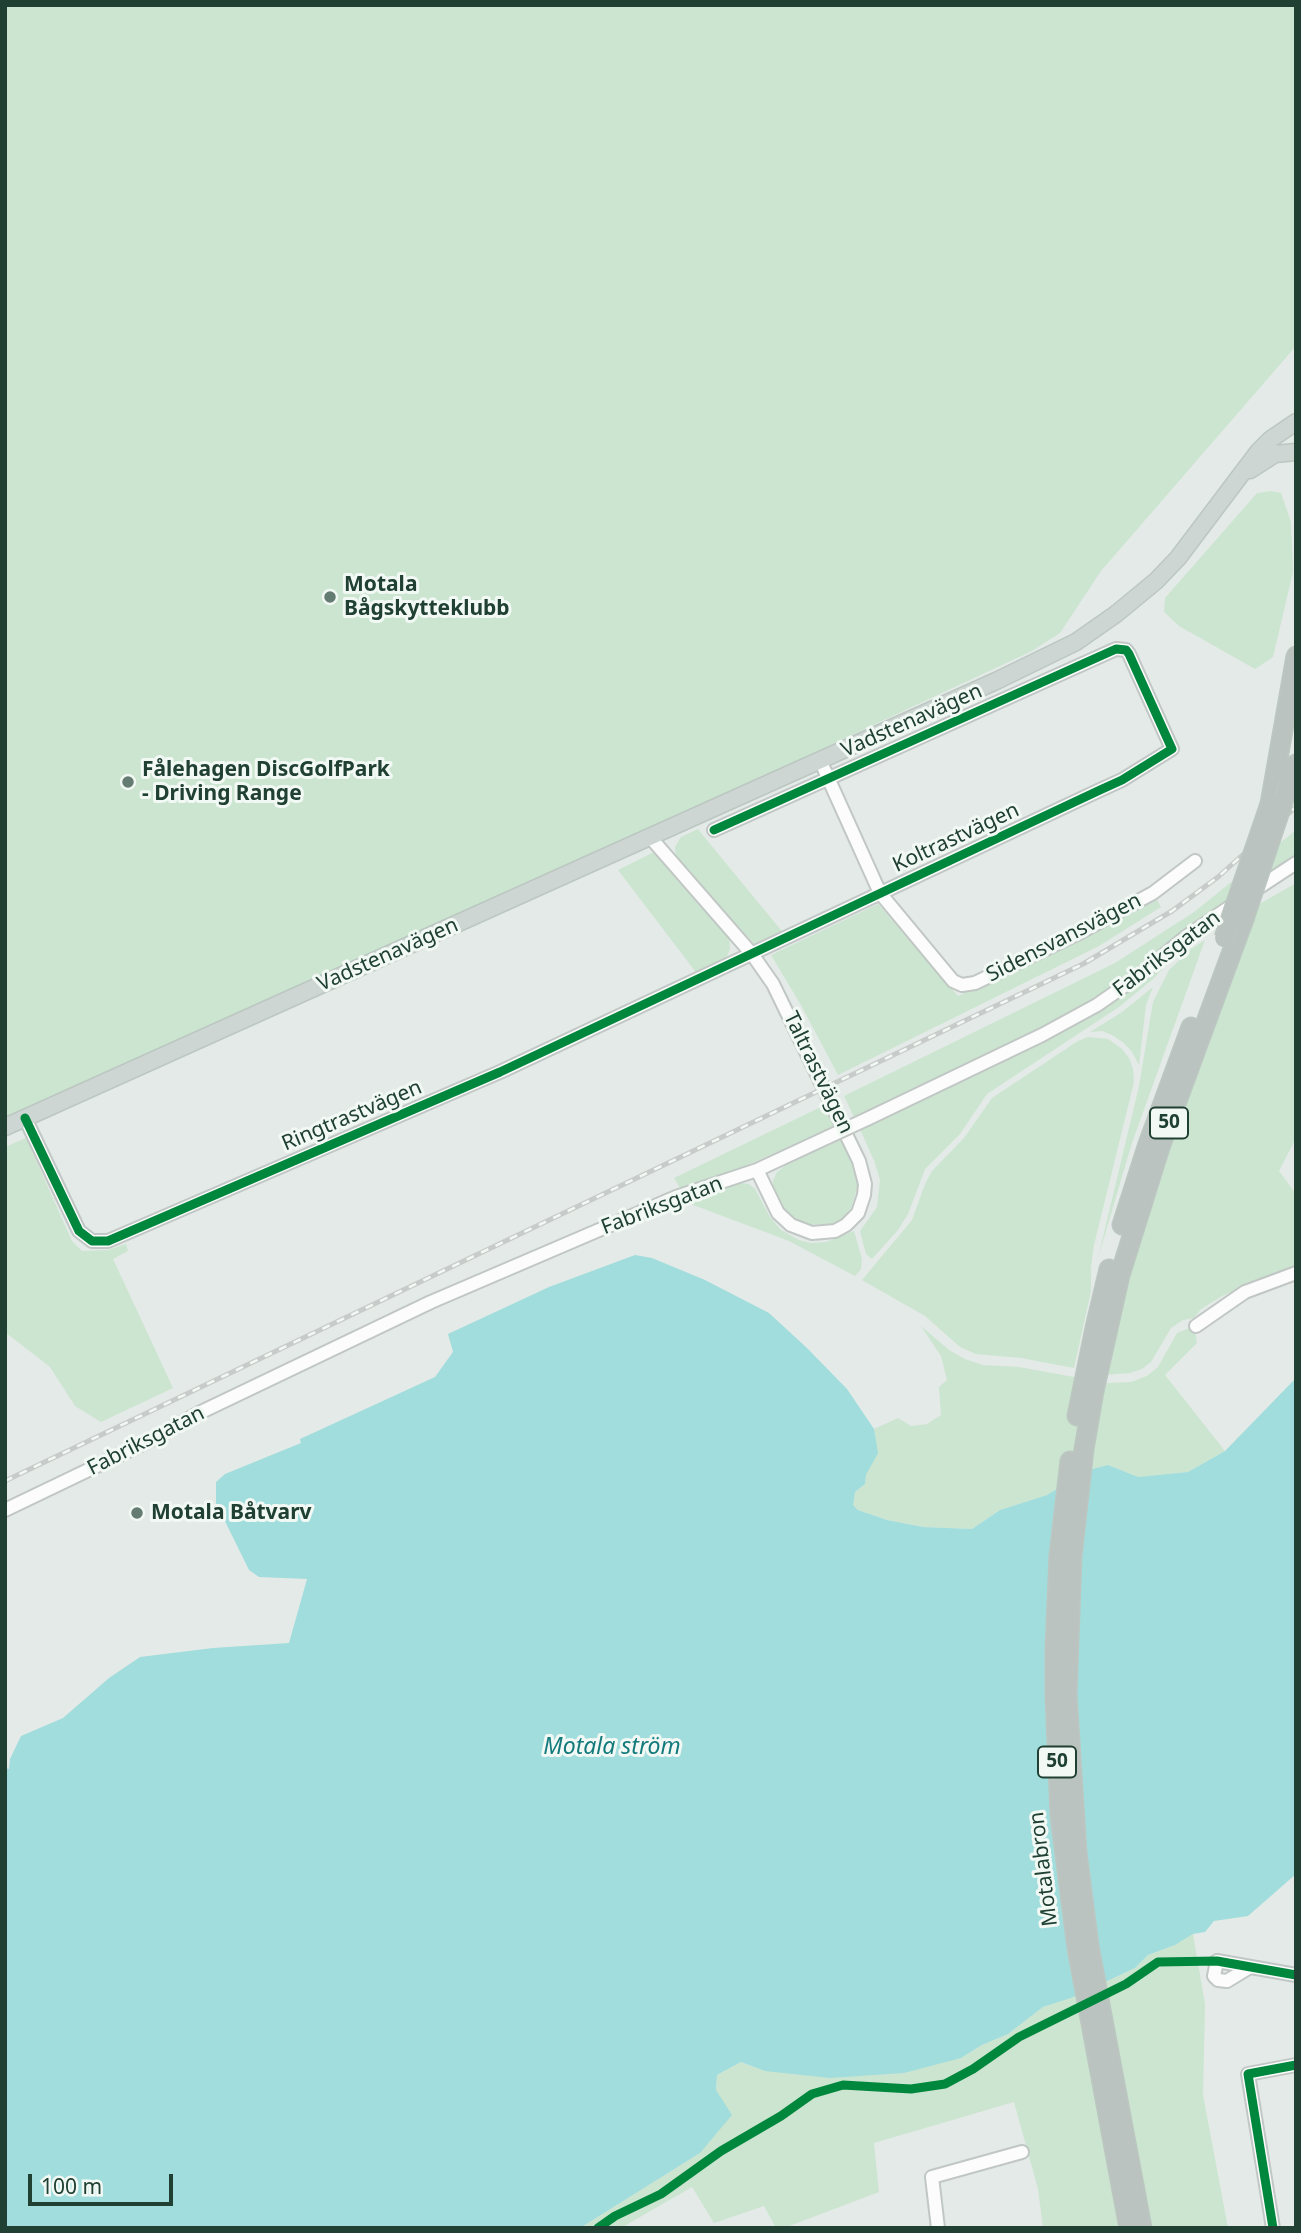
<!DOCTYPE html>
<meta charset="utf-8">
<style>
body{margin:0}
#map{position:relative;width:1301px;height:2233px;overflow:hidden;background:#e4eae7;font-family:"Noto Sans",sans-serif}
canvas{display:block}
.frame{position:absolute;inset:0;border:7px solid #1f4032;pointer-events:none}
.scale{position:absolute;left:28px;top:2174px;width:145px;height:32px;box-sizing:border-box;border:4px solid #1f4032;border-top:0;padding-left:9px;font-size:21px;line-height:24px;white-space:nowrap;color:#1f4032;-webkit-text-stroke:5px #f2f9f5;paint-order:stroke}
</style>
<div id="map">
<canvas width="1301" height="2233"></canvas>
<div class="frame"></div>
<div class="scale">100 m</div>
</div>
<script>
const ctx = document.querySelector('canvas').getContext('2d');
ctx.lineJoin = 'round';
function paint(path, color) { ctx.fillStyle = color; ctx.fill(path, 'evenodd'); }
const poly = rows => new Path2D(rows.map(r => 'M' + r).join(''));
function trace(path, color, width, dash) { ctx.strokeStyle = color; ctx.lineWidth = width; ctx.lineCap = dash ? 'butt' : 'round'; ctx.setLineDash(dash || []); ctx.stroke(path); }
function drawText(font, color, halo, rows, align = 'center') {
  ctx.font = font + ' "Noto Sans",sans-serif'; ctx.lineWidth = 6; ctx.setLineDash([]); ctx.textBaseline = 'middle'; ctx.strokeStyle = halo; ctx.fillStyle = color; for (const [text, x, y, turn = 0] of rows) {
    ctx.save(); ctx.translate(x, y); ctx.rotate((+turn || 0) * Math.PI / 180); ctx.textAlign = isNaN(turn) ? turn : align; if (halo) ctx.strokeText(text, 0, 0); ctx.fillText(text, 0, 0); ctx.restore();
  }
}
paint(poly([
 [5,5,1296,5,1296,346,1101,571,1060,633,1032,651,646,831,5,1121],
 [1271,491,1281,493,1291,522,1293,572,1273,657,1255,669,1179,626,1164,612,1165,598,1257,493],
 [698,829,706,839,785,935,757,947,676,858,675,847,681,837],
 [1296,830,1296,857,1096,1001,998,1051,854,1117,844,1096,1115,963,1194,912],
 [654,852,729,936,730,949,725,961,698,975,618,870],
 [1296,883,1296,1138,1279,1171,1296,1194,1296,1270,1256,1282,1222,1296,1201,1309,1194,1318,1183,1320,1171,1328,1151,1362,1142,1369,1130,1373,1104,1375,1113,1332,1156,1180,1256,906],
 [1157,900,1161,907,1099,946,838,1075,802,1007,771,955,878,904,958,996],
 [1205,940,1132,1143,1098,1258,1139,1086,1153,1002,1169,970,1191,949],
 [1189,941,1153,979,1119,1007,987,1094,960,1134,925,1169,908,1214,898,1230,872,1259,866,1254,860,1231,877,1207,880,1180,875,1163,860,1129,1095,1013,1133,988],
 [1153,987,1146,1005,1139,1065,1132,1052,1124,1043,1112,1035,1102,1031,1090,1032,1122,1012],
 [1088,1037,1108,1039,1122,1049,1129,1058,1133,1069,1134,1082,1094,1245,1091,1267,1091,1291,1074,1368,1021,1358,976,1354,960,1347,925,1316,862,1280,912,1220,925,1184,932,1171,964,1138,992,1098,1078,1041],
 [825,1105,836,1126,736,1170,680,1188,674,1178],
 [842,1137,852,1158,857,1176,857,1188,851,1208,841,1219,831,1225,806,1224,795,1219,779,1203,773,1191,773,1181,777,1172,786,1165],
 [26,1138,72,1241,82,1251,108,1250,126,1244,128,1251,113,1259,173,1388,101,1422,75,1406,50,1367,5,1332,5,1147],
 [741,1183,749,1184,755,1189,770,1217,781,1230,799,1240,811,1243,826,1242,854,1231,862,1259,861,1269,855,1276,789,1241,688,1203,687,1200],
 [921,1326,949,1350,965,1359,983,1365,1019,1367,1107,1383,1131,1382,1147,1376,1158,1367,1177,1333,1194,1326,1197,1343,1165,1375,1225,1451,1188,1472,1138,1477,1108,1465,1088,1470,1047,1495,1000,1510,972,1529,923,1527,887,1520,858,1510,852,1505,855,1492,865,1484,866,1475,877,1453,874,1429,898,1418,911,1426,927,1424,941,1415,939,1387,947,1380,941,1356],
 [1193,1934,1205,2004,1203,2095,1228,2228,1043,2228,1038,2189,1014,2102,874,2143,879,2192,784,2228,776,2228,764,2206,714,2223,692,2187,621,2228,580,2228,700,2153,716,2090,717,2075,741,2062,765,2071,961,2058,982,2045,1008,2034,1043,2007,1071,1998,1135,1968,1148,1955,1175,1945]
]), '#cce5d0');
paint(poly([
 [635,1255,652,1258,705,1280,769,1313,807,1348,847,1389,874,1429,878,1453,866,1475,865,1484,855,1492,853,1505,858,1510,887,1520,923,1527,972,1529,1000,1510,1047,1495,1088,1470,1108,1465,1138,1477,1188,1472,1225,1451,1296,1378,1296,1874,1248,1916,1214,1921,1205,1932,1193,1934,1175,1945,1148,1955,1135,1968,1071,1998,1043,2007,1008,2034,982,2045,961,2058,904,2073,830,2078,765,2071,741,2062,717,2075,716,2090,732,2115,700,2153,580,2228,5,2228,5,1768,9,1769,10,1759,21,1736,63,1718,109,1678,140,1657,213,1648,289,1643,307,1579,259,1577,249,1570,216,1503,216,1482,225,1474,301,1443,300,1439,435,1377,453,1352,448,1334,549,1287]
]), '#a1dddc');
const minor = poly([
 [820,760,880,893,953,981,962,985,975,983,1081,932,1153,893,1195,861],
 [650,837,752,954,773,984,859,1161,865,1184,864,1195,858,1213,846,1225,835,1231,812,1233,791,1225,778,1213,757,1170],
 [1252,892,1296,863],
 [25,1118,79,1231,92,1241,108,1241,500,1072,1100,790,1122,780,1172,749,1129,654,1126,650,1116,649,714,830],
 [867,1119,1042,1035,1097,1005,1140,975,1187,936,1237,902],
 [1196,1326,1245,1292,1296,1273],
 [5,1510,155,1438,199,1413,431,1302,676,1197,757,1170,828,1137],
 [1250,1967,1227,1981,1218,1980,1214,1976,1217,1961,1296,1975],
 [938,2228,932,2177,1022,2152],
 [1273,2228,1248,2074,1296,2065]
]);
const major = poly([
 [1250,470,1275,454,1296,452],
 [5,1127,996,681,1076,642,1116,614,1156,581,1178,558,1258,452,1271,439,1296,422]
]);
const highway = poly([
 [1289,784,1296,764],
 [1270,804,1296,656],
 [1122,1225,1148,1144,1191,1027],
 [1077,1416,1095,1328,1109,1269],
 [1070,1461,1059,1556,1055,1648,1055,1696,1060,1815,1077,1948,1129,2228],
 [1142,2228,1089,1946,1077,1853,1067,1695,1072,1556,1084,1449,1094,1391,1120,1275,1160,1147,1244,919]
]);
trace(minor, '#c1c7c4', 16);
trace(major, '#bcc7c2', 19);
trace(highway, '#bcc7c2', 21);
trace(minor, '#fbfcfb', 12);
trace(major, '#cdd6d3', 16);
trace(highway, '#bac3bf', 18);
const rail = poly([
 [5,1481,1083,964,1172,911,1218,877,1296,807]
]);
trace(rail, '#c7cbc9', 5);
trace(rail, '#f2f9f5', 2.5, [8]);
const minorBridge = poly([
 [828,1137,867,1119]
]);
const highwayBridge = poly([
 [1244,919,1289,784],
 [1224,938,1270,804]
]);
trace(minorBridge, '#c1c7c4', 16, []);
trace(highwayBridge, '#bcc7c2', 21, []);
trace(minorBridge, '#fbfcfb', 12);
trace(highwayBridge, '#bac3bf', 18);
trace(poly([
 [25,1118,79,1231,92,1241,108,1241,500,1072,1100,790,1122,780,1172,749,1129,654,1126,650,1116,649,714,830],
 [598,2228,615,2216,661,2194,721,2151,781,2116,812,2094,843,2085,911,2089,945,2084,973,2069,1019,2037,1126,1984,1158,1962,1217,1961,1296,1975],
 [1273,2228,1248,2074,1296,2065]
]), '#00873e', 9);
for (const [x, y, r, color] of [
 [330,597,7,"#647c71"],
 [128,782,7,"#647c71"],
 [137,1513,7,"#647c71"]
]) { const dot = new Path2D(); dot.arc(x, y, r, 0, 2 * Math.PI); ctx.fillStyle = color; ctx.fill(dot); trace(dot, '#f2f9f5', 2.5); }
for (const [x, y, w] of [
 [1169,1123,38],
 [1057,1762,38]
]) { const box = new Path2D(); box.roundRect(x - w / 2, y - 15.5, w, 31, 5); ctx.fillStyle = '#f2f9f5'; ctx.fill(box); trace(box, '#1f4032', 2); }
drawText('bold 19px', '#1f4032', null, [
 ["50",1169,1123],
 ["50",1057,1762]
]);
drawText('bold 21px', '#1f4032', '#f2f9f5', [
 ["Motala",344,585],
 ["Bågskytteklubb",344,609],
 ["Fålehagen DiscGolfPark",142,770],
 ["- Driving Range",142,794],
 ["Motala Båtvarv",151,1513]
], 'left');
drawText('21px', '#1f4032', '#f2f9f5', [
 ["Vadstenavägen",912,721,-24],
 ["Koltrastvägen",956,838,-25],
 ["Sidensvansvägen",1064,938,-27],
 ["Fabriksgatan",1167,954,-37],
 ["Vadstenavägen",388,955,-24],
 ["Taltrastvägen",818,1073,64],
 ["Ringtrastvägen",352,1116,-23],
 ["Fabriksgatan",662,1206,-21],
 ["Fabriksgatan",146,1441,-27],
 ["Motalabron",1044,1869,-97]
]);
drawText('italic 23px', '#137a7c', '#f2f9f5', [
 ["Motala ström",612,1747]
]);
</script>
